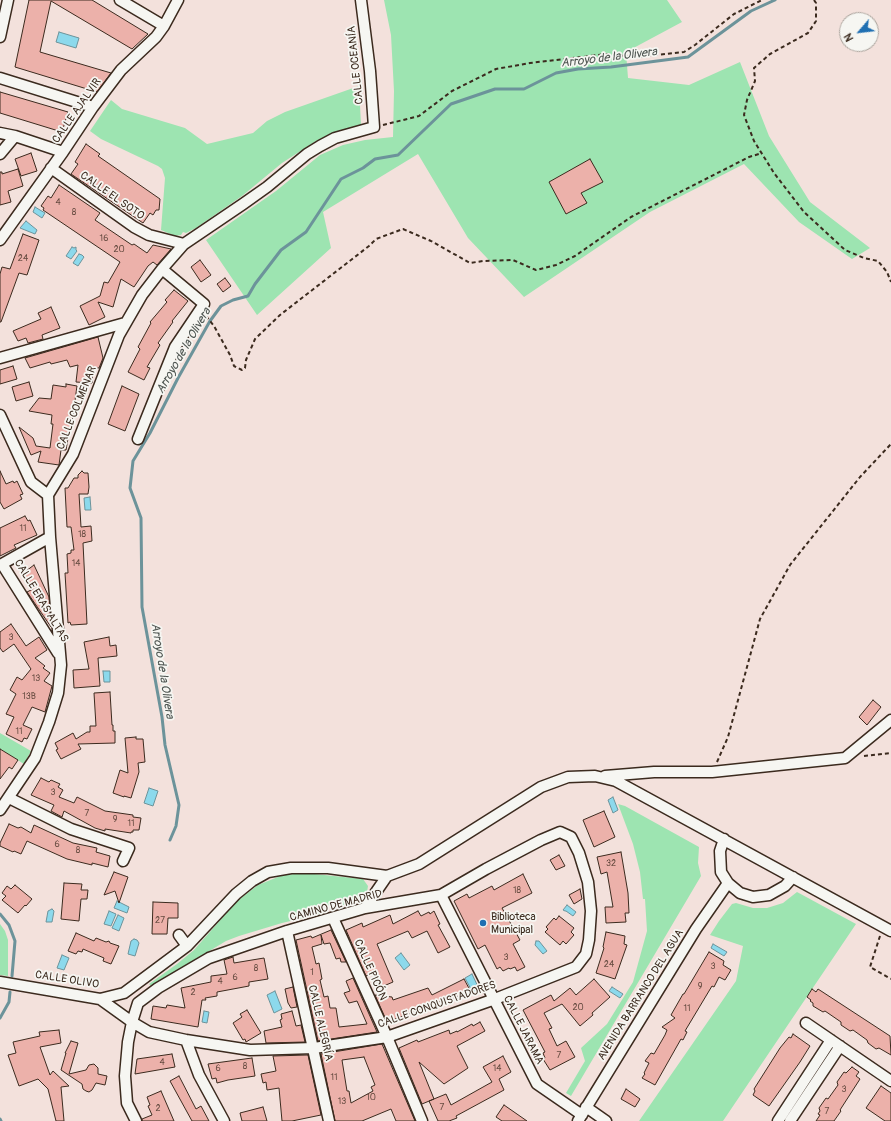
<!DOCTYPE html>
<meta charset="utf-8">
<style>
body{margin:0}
#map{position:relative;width:891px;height:1121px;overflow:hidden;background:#f3e1dc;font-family:Pangolin,sans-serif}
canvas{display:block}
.north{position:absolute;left:839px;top:12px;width:40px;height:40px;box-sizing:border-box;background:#f6f6f2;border:1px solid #aba49d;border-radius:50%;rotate:242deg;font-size:11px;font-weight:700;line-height:16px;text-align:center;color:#3b2a1e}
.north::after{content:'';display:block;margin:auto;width:14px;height:18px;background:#1f6fb2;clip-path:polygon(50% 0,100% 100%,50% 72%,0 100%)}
</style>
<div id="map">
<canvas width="891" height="1121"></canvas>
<div class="north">N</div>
</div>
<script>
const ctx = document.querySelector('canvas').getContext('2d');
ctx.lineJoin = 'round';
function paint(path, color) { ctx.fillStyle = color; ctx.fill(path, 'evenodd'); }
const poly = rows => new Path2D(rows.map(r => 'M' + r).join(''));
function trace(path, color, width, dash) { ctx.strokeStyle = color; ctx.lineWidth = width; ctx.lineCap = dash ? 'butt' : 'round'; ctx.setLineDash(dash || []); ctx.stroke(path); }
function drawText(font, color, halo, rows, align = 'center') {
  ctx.font = font + ' Pangolin,sans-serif'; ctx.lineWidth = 3.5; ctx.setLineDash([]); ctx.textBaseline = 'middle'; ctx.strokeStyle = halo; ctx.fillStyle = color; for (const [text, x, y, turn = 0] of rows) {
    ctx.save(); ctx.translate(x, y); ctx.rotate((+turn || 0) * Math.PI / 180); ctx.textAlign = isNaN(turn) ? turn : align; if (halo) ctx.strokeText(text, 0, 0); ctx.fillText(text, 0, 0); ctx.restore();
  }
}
paint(poly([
 [384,0,667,0,682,22,626,52,628,78,689,85,740,62,769,136,810,202,870,248,852,259,799,222,744,164,650,212,524,297,468,238,418,154,323,212,331,248,257,315,206,240,276,191,320,155,343,145,365,140,393,137,394,91,391,35],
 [359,86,361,125,334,133,316,141,282,163,242,196,196,228,186,233,183,232,181,235,175,236,161,230,165,178,162,169,158,166,101,139,90,131,111,100,122,109,185,128,207,144,253,133,267,121,285,112],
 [0,733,31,751,24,764,0,749],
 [618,804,625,806,699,847,698,863,701,876,571,1096,566,1093,585,1061,581,1048,607,1024,633,982,647,931,645,899,643,899,640,872,633,844],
 [305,873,363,879,368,886,367,892,363,897,332,910,330,905,323,907,324,913,282,923,239,936,226,941,151,986,149,984,177,964,194,950,237,901,258,885,283,875],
 [797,892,856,924,723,1121,639,1121,736,981,743,946,710,935,719,921,732,904,736,903,753,908,767,908,783,903],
 [0,924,5,931,8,940,8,976,0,975]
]), '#9de4b1');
const water = poly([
 [59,32,79,38,76,48,56,42,59,32],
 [35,207,45,213,42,218,33,212,35,207],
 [26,221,37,230,35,234,20,228,26,221],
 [72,247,74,248,76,247,76,250,77,251,71,259,66,256,72,247],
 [79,254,82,255,84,257,78,266,73,263,79,254],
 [90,497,91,510,85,510,84,498,90,497],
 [103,671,110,671,110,682,104,682,103,671],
 [149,788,158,791,153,806,144,803,149,788],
 [613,797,618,810,613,813,608,800,613,797],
 [117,901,129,907,127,913,114,908,117,901],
 [567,905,576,912,573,916,566,911,565,911,563,910,567,905],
 [52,909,54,911,52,922,46,922,48,911,52,909],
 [109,911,116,914,111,926,104,924,109,911],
 [118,915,124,918,119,931,112,928,118,915],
 [134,939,137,940,139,943,135,956,128,954,131,941,134,939],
 [536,941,539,941,547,951,543,954,535,945,536,941],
 [713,944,727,952,724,956,711,948,713,944],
 [401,953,410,965,404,970,395,958,401,953],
 [62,955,69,958,64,970,57,968,62,955],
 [472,974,480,991,474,995,465,978,472,974],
 [612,987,623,994,620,998,609,991,612,987],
 [275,991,282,1009,274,1013,267,995,275,991],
 [204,1011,209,1012,207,1023,202,1022,204,1011]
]);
paint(water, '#8cd9ec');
trace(water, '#6c939a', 1);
trace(poly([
 [170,840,176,826,179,805,165,745,162,717,142,607,141,518,130,488,133,461,150,433,178,378,210,321,221,306,233,300,248,296,255,284,281,250,306,232,341,179,363,168,375,159,398,155,451,104,495,89,524,89,556,73,578,69,611,67,688,57,751,11,775,0],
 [0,914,9,925,15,941,12,976],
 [0,1018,9,1002,10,992],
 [0,1119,1,1121]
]), '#6c939a', 3);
const building = poly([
 [29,0,92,0,148,34,132,49,51,1,40,52,111,73,97,92,15,67,29,0],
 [0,92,68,112,62,132,0,113,0,92],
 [86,144,100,154,98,156,160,199,159,210,156,210,153,215,150,213,143,223,71,174,78,164,75,162,86,144],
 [31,153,37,171,21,176,15,159,31,153],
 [590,159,603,182,581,193,587,203,566,214,549,182,590,159],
 [18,169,23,186,8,191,11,202,0,205,0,172,2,172,2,174,18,169],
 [59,185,100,213,95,220,132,245,134,244,147,253,153,245,171,249,157,265,153,262,148,266,134,287,121,279,113,307,98,302,105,317,89,325,80,306,100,296,104,282,108,283,120,262,43,210,44,208,41,206,48,196,51,198,59,185],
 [23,234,39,240,27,275,19,273,1,322,0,322,0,274,2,267,10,269,23,234],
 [200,260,211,275,201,282,191,267,200,260],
 [225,278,231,286,223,292,217,284,225,278],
 [174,290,188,301,172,321,173,322,158,343,160,345,147,367,150,368,144,380,128,372,140,349,138,347,151,323,150,322,167,302,165,300,174,290],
 [51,307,60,328,42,335,43,339,28,343,26,338,18,341,13,331,41,319,38,313,51,307],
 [98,337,103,358,99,368,93,368,92,383,76,382,78,365,70,367,67,360,51,364,50,362,30,368,25,358,98,337],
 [13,366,17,379,0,384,0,370,13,366],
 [29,382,33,396,16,401,12,387,29,382],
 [66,384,77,386,72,422,71,427,70,427,66,450,61,450,59,465,38,462,41,451,31,455,19,427,33,438,36,446,50,448,53,424,51,424,52,415,29,411,39,398,51,399,53,385,66,387,66,384],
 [122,386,139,394,125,431,108,424,122,386],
 [0,471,6,484,13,481,14,483,17,481,23,494,20,495,22,499,4,509,0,502,0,471],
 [82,471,84,473,88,473,89,487,88,494,79,494,81,527,91,526,92,541,83,543,87,624,71,625,70,622,68,623,65,573,68,573,67,554,71,553,71,550,74,550,71,527,67,527,65,488,68,488,74,478,78,478,78,475,82,471],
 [25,516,28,521,30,520,37,535,14,545,16,548,0,556,0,528,25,516],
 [34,565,49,597,51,627,27,592,33,589,22,574,34,565],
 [11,624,26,646,39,637,47,650,35,658,45,666,43,668,50,673,44,681,52,686,45,712,32,707,23,725,32,729,27,739,24,738,22,742,6,734,14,717,6,714,16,694,10,690,17,677,22,680,31,669,14,644,3,652,0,648,0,632,11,624],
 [109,637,110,646,116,645,117,656,98,658,100,686,74,688,73,670,89,669,84,642,109,637],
 [110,692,112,725,113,725,113,731,115,731,115,743,78,744,81,749,61,759,56,750,58,749,55,743,73,733,76,739,87,732,90,732,90,726,96,726,94,693,110,692],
 [873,700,881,707,867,725,859,717,873,700],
 [136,737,136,739,143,739,145,762,138,763,139,772,131,798,124,796,124,797,113,793,120,770,128,773,125,738,136,737],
 [0,749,18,760,12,769,9,767,0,779,0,749],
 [41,778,49,782,51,780,60,784,58,787,63,790,59,797,74,803,77,797,105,811,133,815,133,817,141,818,139,830,133,830,133,832,131,832,131,833,105,829,105,831,95,828,64,811,62,817,51,811,54,805,31,795,41,778],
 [604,811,615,837,594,847,583,820,604,811],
 [9,824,18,828,21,827,31,833,34,825,73,843,97,848,96,852,110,856,108,867,92,863,92,865,67,859,27,841,21,854,14,851,13,852,0,846,0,843,9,824],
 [621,852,628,893,629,913,625,913,626,922,606,923,605,907,613,907,607,872,601,874,597,857,621,852],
 [559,855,565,866,556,870,550,860,559,855],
 [114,872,128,877,119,903,115,891,104,895,114,872],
 [523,874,532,893,502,908,520,940,513,944,525,967,517,971,515,967,510,969,509,968,503,971,500,967,497,969,485,945,478,949,454,901,467,894,469,898,492,886,494,890,523,874],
 [64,883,82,884,81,890,88,890,87,899,81,899,79,921,61,919,64,883],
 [15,885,32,899,26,906,25,905,18,913,2,900,6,896,2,893,7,886,11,889,15,885],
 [580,889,582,899,574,904,569,895,580,889],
 [153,902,178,903,178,918,168,918,167,934,152,934,153,902],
 [418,911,421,916,429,912,430,914,434,911,440,924,438,925,450,947,438,953,427,931,412,938,408,931,377,944,393,982,379,988,373,973,366,976,346,930,362,923,363,927,390,915,393,924,418,911],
 [559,916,574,928,571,932,574,935,566,944,563,941,560,945,545,932,548,929,546,927,554,918,556,920,559,916],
 [331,930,346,962,341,962,340,958,336,959,330,943,324,944,321,935,322,944,312,947,316,964,319,963,322,979,320,980,324,997,328,996,330,1008,336,1008,339,1027,367,1024,357,1001,349,1003,344,993,350,991,346,981,353,978,377,1032,318,1041,296,940,311,936,312,938,331,930],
 [606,932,625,936,624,944,627,945,615,979,596,973,604,948,603,947,606,932],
 [76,933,94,941,96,938,106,942,109,941,110,943,119,946,111,964,103,961,104,958,83,949,82,952,78,951,76,954,68,951,76,933],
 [709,952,724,961,723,965,731,970,725,980,719,977,714,987,712,986,685,1031,687,1032,683,1040,681,1039,655,1085,642,1078,645,1074,644,1073,649,1063,645,1061,651,1053,654,1054,665,1035,667,1030,662,1027,675,1018,671,1015,683,994,684,994,709,952],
 [233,957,234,963,264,958,268,979,249,982,249,986,217,992,217,996,205,998,206,1000,202,1000,198,1027,151,1019,153,1006,166,1008,167,1005,185,1008,181,988,211,982,211,976,227,974,224,960,233,957],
 [464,979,471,992,461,997,461,995,446,1001,445,999,427,1008,427,1007,387,1022,375,995,392,997,393,1000,428,988,432,995,464,979],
 [594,979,610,997,592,1013,593,1015,580,1026,562,1004,544,1013,552,1028,549,1029,557,1046,566,1041,575,1057,550,1070,543,1059,545,1058,543,1053,545,1052,523,1010,551,995,554,1001,570,988,576,995,594,979],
 [293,987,297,1007,291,1008,288,1003,285,989,293,987],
 [812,989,816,992,818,989,890,1036,891,1055,879,1048,876,1049,868,1043,867,1040,853,1030,850,1031,841,1025,841,1022,825,1011,823,1012,813,1006,813,1003,810,1001,811,1000,807,997,812,989],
 [247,1010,261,1033,246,1042,245,1039,243,1040,233,1023,242,1017,240,1014,247,1010],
 [292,1011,296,1026,301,1025,305,1042,266,1043,264,1031,282,1027,280,1020,282,1019,281,1014,292,1011],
 [480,1022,485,1031,457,1046,468,1068,444,1084,419,1062,434,1099,422,1104,399,1048,417,1040,418,1042,449,1030,450,1034,457,1031,457,1032,472,1024,473,1026,480,1022],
 [59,1030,61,1043,40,1047,50,1075,53,1071,69,1086,61,1087,64,1121,56,1121,48,1089,38,1079,19,1086,8,1055,16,1053,13,1042,40,1036,39,1032,59,1030],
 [793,1034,810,1046,800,1062,769,1106,753,1095,755,1091,754,1089,780,1048,789,1037,791,1038,793,1034],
 [71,1041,78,1043,69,1074,86,1070,89,1065,94,1064,98,1068,98,1074,107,1076,105,1085,96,1083,92,1090,89,1092,86,1091,83,1089,82,1084,61,1070,66,1053,65,1053,71,1041],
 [382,1044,415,1121,396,1121,391,1109,362,1121,335,1121,321,1054,382,1044],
 [364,1057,375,1085,371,1087,373,1091,351,1103,349,1091,347,1091,342,1060,364,1057],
 [172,1054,175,1067,135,1074,137,1059,172,1054],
 [308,1055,321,1115,292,1121,282,1121,279,1088,267,1090,266,1082,263,1083,261,1074,276,1071,273,1056,308,1055],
 [503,1056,511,1072,499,1079,504,1090,456,1116,457,1118,449,1121,438,1121,429,1101,446,1094,451,1105,492,1082,483,1067,503,1056],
 [252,1058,255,1076,228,1080,217,1083,216,1078,212,1079,208,1064,252,1058],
 [852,1067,859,1072,856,1076,860,1079,840,1110,841,1111,834,1121,816,1121,820,1115,818,1114,820,1111,819,1108,826,1098,828,1099,838,1085,837,1082,844,1072,846,1073,852,1067],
 [179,1076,196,1109,201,1106,209,1121,192,1121,170,1081,179,1076],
 [881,1086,891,1093,891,1121,885,1121,866,1108,881,1086],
 [626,1089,640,1099,635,1107,621,1099,626,1089],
 [161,1091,174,1121,142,1121,142,1119,152,1115,148,1106,150,1105,147,1097,161,1091],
 [504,1105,527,1121,502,1121,496,1117,504,1105],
 [263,1107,267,1121,242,1121,240,1113,263,1107]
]);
paint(building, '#ecb1aa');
trace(building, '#3b2a1e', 1);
const minor = poly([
 [120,0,164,26],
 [0,37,8,0],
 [0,78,93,107],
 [0,133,15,136,0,154],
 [15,136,63,152],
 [51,168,134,227,149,235,184,244],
 [0,240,63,152,93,107,121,70,156,37,164,26,178,0],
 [0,358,125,323],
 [0,415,31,482,48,495],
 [138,439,175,347,204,304,162,269],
 [50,537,2,564,58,653],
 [605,776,654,772,712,772,845,758,891,720],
 [9,798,71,829,129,848,123,861],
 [0,810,35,758,49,722,58,693,61,665,50,537,48,495,73,454,119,335,142,295,162,269,184,244,243,204,267,187,307,154,320,146,335,138,374,127,370,71,361,0],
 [724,839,720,851,721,872,728,883,740,893,753,897,769,895,785,886,793,877],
 [441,895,537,1084,582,1115],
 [365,908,387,876],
 [333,918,387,1037,422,1121],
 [287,931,329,1121],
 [179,935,187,946],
 [0,982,100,999,124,993,187,946,236,894,252,881,268,872,291,868,328,868,387,876,419,864,541,787,568,777,595,776,616,781,891,931],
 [100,999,132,1022,149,1032,186,1040,250,1050,314,1048,387,1037,495,999,576,967,586,954,589,940,591,911,588,882,579,853,571,837,560,832,541,840,486,869,441,895,365,908,287,931,209,958,158,988,138,1003,132,1022,128,1042,125,1076,127,1103,136,1121],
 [806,1023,891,1081],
 [186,1040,199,1075,224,1121],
 [586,1107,606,1121],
 [578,1121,696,929,728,883],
 [778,1121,831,1040],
 [790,1121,840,1046]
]);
trace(minor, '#3b2a1e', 13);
trace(poly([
 [814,0,816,3,816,21,808,33,770,54,754,68,755,81,747,100,744,115,754,141,774,173,804,212,845,250,864,258,878,261,887,272,891,282],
 [383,125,419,116,452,91,496,69,530,63,607,54,636,57,684,52,695,45,734,14,762,0],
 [206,316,214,326,230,355,234,366,242,370,245,368,246,360,255,339,280,315,369,246,376,239,403,229,431,241,470,263,483,261,513,260,536,270,556,265,575,256,631,217,749,157,762,153],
 [864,756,891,753],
 [717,762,728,737,760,619,790,565,860,477,891,444],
 [880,936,870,967,891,979]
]), '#3b2a1e', 2, [4, 3]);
trace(minor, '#f6f6f2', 10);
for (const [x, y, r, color] of [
 [483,923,4,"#1f6fb2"]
]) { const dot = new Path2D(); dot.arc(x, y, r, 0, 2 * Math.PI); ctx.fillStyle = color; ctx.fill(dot); trace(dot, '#f6f6f2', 1.5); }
drawText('9px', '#674c41', null, [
 ["4",58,203],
 ["8",74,213],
 ["16",104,239],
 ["20",119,250],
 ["24",23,259],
 ["11",23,529],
 ["18",82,535],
 ["14",76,564],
 ["3",11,638],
 ["13",36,679],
 ["13B",29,697],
 ["11",19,732],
 ["3",53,793],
 ["7",87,814],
 ["9",115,820],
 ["11",131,824],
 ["6",57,845],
 ["8",78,851],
 ["32",611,864],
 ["18",517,891],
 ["27",160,921],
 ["3",506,958],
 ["24",609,965],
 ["3",713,967],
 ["8",256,969],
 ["1",312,973],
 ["6",235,978],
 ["4",220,982],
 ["9",700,987],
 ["2",193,993],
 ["20",578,1008],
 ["11",687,1009],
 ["7",559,1056],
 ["4",162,1063],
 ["8",245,1067],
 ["6",218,1069],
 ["14",497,1069],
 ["11",334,1078],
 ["3",844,1090],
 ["10",371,1098],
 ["13",342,1102],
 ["7",442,1108],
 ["2",158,1109],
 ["7",827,1112]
]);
drawText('11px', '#3b2a1e', '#f6f6f2', [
 ["CALLE OCEANÍA",356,65,-96],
 ["CALLE AJALVIR",77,111,-55],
 ["CALLE EL SOTO",112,196,35],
 ["CALLE COLMENAR",77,408,-68],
 ["CALLE ERAS ALTAS",41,601,59],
 ["CAMINO DE MADRID",336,906,-15],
 ["CALLE PICÓN",370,970,66],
 ["CALLE OLIVO",67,980,9],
 ["AVENIDA BARRANCO DEL AGUA",641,995,-58],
 ["CALLE CONQUISTADORES",437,1005,-19],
 ["CALLE ALEGRÍA",320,1023,77],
 ["CALLE JARAMA",523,1030,63]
]);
drawText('11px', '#3b2a1e', '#f6f6f2', [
 ["Biblioteca",491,917],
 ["Municipal",491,930]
], 'left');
drawText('italic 12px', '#4f5652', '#f6f6f2', [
 ["Arroyo de la Olivera",609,58,-7],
 ["Arroyo de la Olivera",184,351,-60],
 ["Arroyo de la Olivera",162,671,81]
]);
</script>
